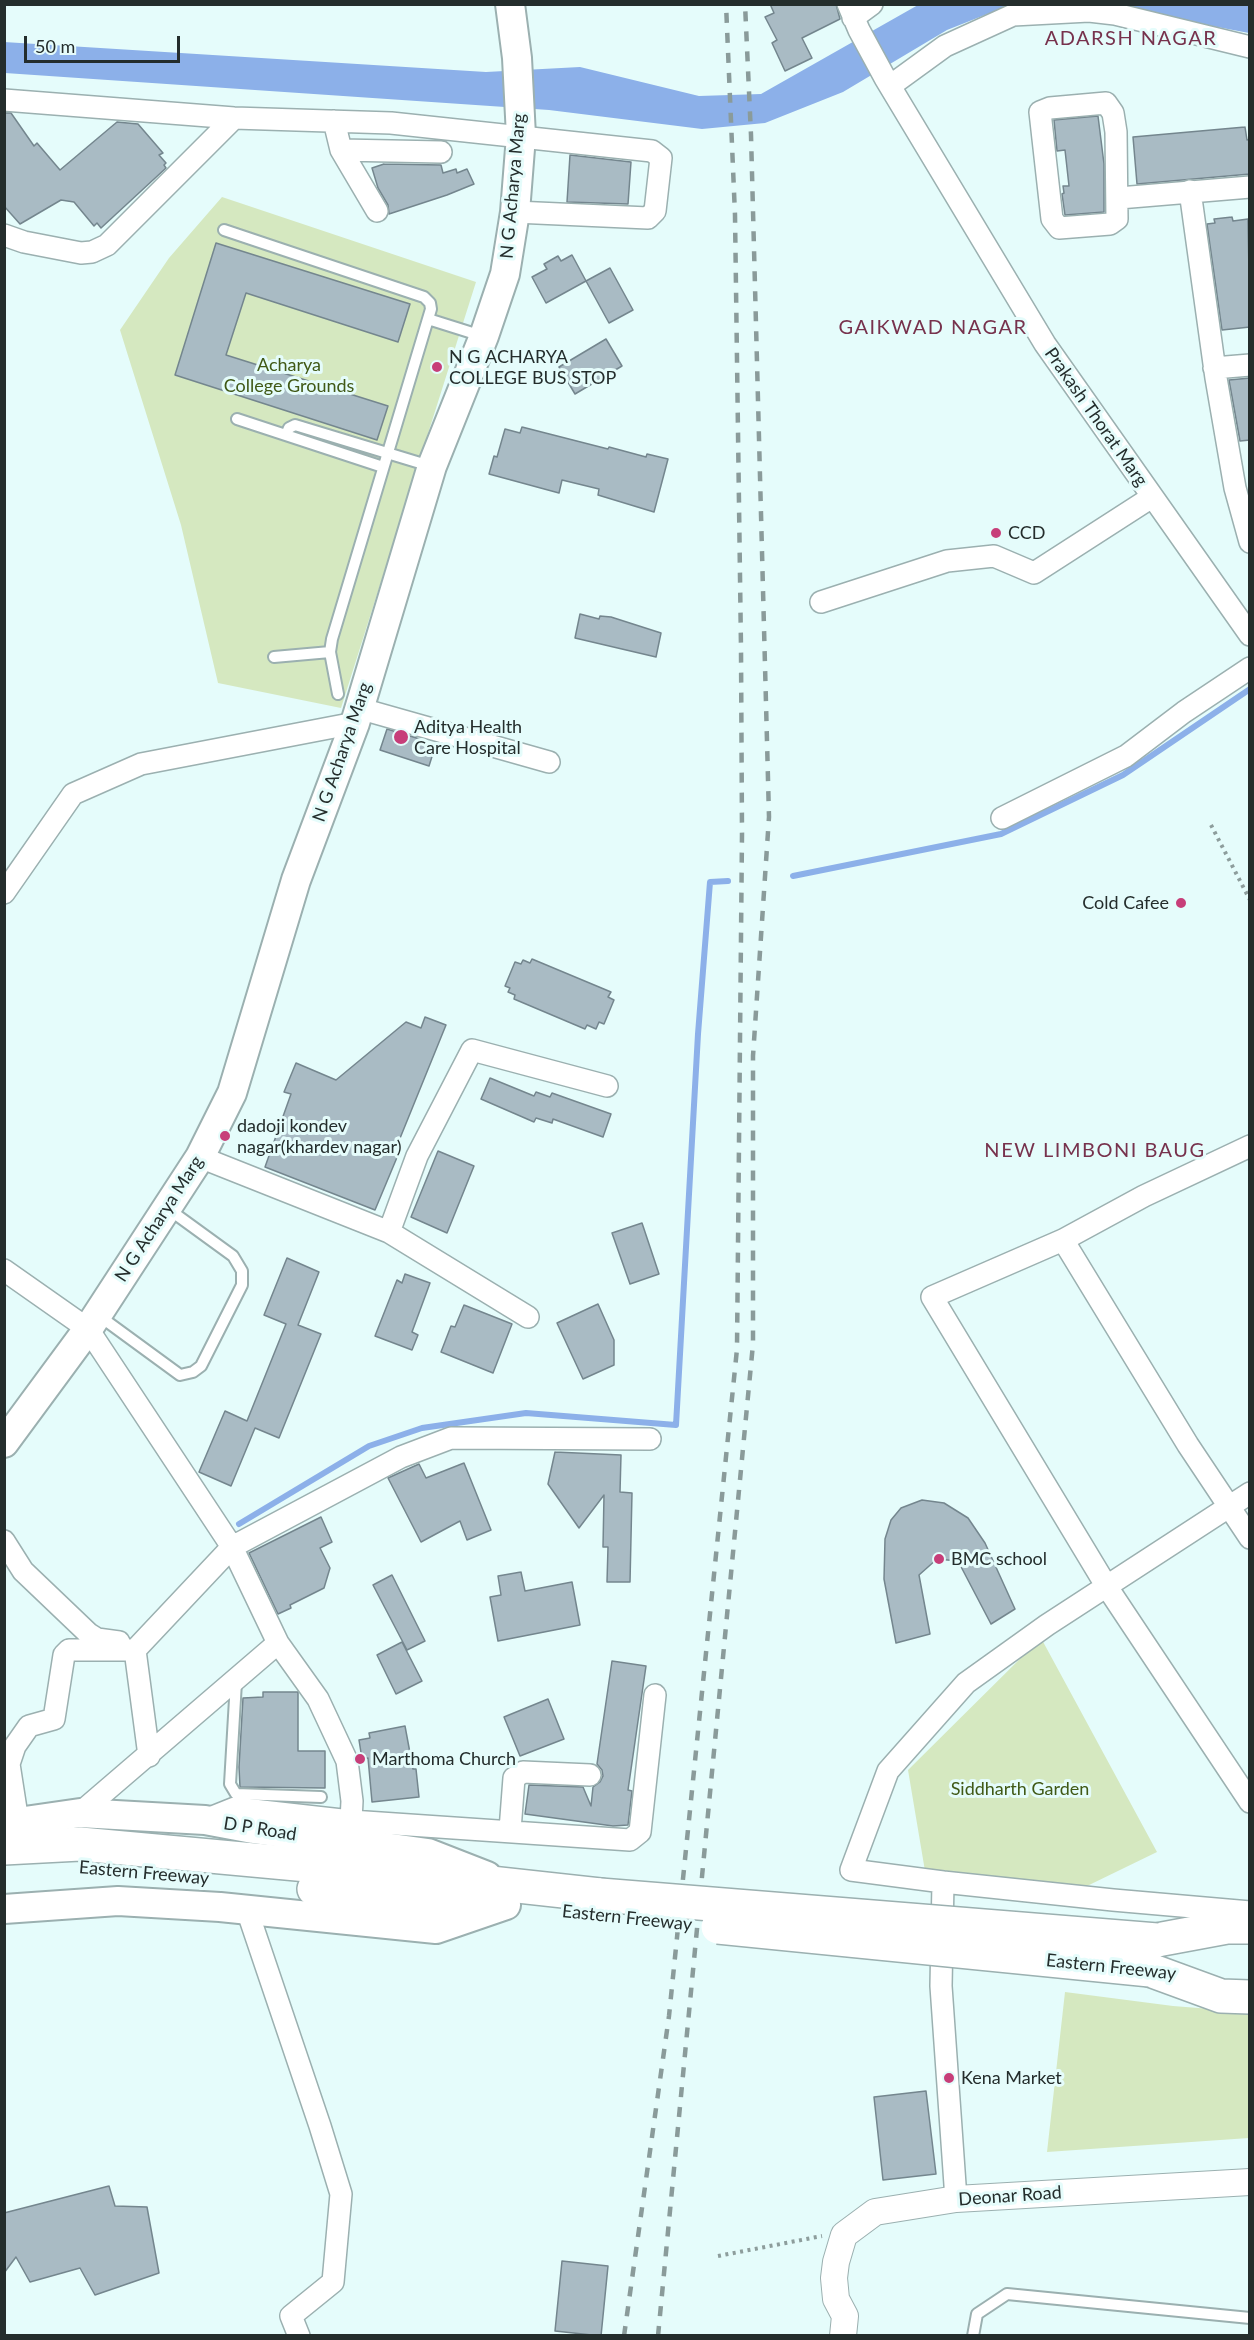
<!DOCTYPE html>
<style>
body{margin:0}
#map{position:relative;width:1254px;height:2340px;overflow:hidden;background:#e5fcfb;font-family:Lato,sans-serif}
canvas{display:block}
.frame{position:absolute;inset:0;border:6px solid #242d2c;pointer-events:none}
.scale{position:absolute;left:24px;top:36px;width:156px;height:27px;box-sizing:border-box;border:3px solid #242d2c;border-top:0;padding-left:8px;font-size:18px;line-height:21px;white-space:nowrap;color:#242d2c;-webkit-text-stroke:4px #e5fcfb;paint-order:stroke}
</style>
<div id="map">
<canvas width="1254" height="2340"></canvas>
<div class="frame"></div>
<div class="scale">50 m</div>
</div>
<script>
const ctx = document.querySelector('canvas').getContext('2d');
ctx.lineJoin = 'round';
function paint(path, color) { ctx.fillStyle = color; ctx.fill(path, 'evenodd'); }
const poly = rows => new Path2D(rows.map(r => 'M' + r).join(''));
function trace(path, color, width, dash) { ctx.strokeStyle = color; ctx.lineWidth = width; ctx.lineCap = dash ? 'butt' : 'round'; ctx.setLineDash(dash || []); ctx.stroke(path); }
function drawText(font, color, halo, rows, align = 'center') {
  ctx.font = font + ' Lato,sans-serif'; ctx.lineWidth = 6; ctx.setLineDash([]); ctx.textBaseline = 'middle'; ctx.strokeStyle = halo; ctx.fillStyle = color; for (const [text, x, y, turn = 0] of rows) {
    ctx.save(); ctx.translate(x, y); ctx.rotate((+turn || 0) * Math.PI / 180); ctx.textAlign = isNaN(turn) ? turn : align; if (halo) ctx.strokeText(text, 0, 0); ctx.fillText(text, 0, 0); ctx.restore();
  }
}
paint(poly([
 [222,197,476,282,341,708,218,683,181,525,120,330,169,258],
 [1041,1638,1157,1852,1085,1887,925,1871,908,1770],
 [1065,1992,1173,2006,1249,2012,1249,2138,1047,2152]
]), '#d5e8c0');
paint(poly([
 [918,5,1010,5,947,30,843,92,765,123,702,129,549,110,5,73,4,42,486,72,580,67,699,96,761,94],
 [1101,5,1249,5,1249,33]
]), '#8cb0e9');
trace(poly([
 [793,876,1001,834,1123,775,1250,689],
 [239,1524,369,1446,422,1428,526,1413,676,1425,698,1034,710,882,728,881]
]), '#8cb0e9', 6);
const building = poly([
 [770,4,836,4,840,19,802,38,812,58,785,71,772,43,777,40,765,17,774,13,770,4],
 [4,113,11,113,34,146,37,143,60,170,117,122,138,124,163,153,159,155,166,163,164,165,166,168,101,228,97,223,94,226,74,202,61,200,20,224,4,206,4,113],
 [1098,116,1104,164,1104,212,1065,215,1062,194,1064,193,1063,186,1069,186,1065,150,1057,151,1054,120,1098,116],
 [1245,127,1247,140,1250,139,1250,174,1137,184,1133,137,1245,127],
 [570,155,631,162,628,204,567,202,570,155],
 [384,164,441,165,443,173,456,169,457,173,467,169,474,184,447,195,389,214,388,205,378,188,372,168,384,164],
 [1232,217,1233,221,1248,219,1250,327,1222,330,1207,224,1215,223,1214,219,1232,217],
 [216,243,410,304,398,342,246,293,226,355,388,406,377,440,175,375,216,243],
 [572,255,586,281,610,268,633,310,609,323,586,281,546,303,532,277,547,269,544,264,558,256,561,261,572,255],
 [606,339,622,366,575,394,559,367,606,339],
 [1250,378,1250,440,1240,441,1229,380,1250,378],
 [522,427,608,449,609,447,646,457,647,454,668,459,654,512,598,495,599,489,562,480,559,493,489,474,494,456,497,457,505,429,520,433,522,427],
 [580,614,599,619,600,616,611,617,661,633,656,657,575,638,580,614],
 [387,729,423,740,422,743,435,747,429,766,380,750,387,729],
 [532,959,611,992,608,997,614,1000,604,1024,599,1022,596,1029,587,1025,585,1029,514,999,515,995,508,992,510,988,505,986,515,962,521,964,523,960,530,963,532,959],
 [425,1017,446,1025,394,1153,398,1155,375,1210,265,1167,291,1094,284,1092,296,1063,336,1080,406,1022,421,1028,425,1017],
 [490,1078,534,1096,536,1092,550,1097,552,1093,611,1114,603,1137,553,1119,552,1123,536,1118,534,1122,481,1099,490,1078],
 [438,1151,474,1166,447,1233,411,1217,438,1151],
 [642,1223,659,1274,630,1284,612,1233,642,1223],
 [287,1258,319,1272,298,1325,321,1334,279,1438,255,1428,231,1486,199,1472,225,1411,247,1421,286,1324,264,1315,287,1258],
 [405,1274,430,1283,412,1332,418,1335,412,1350,375,1336,397,1280,402,1283,405,1274],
 [598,1304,614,1340,614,1365,583,1379,557,1323,598,1304],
 [464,1305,512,1324,493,1373,441,1352,451,1326,455,1327,464,1305],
 [555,1452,621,1455,620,1492,632,1493,630,1582,607,1582,608,1547,603,1547,604,1495,579,1528,548,1484,555,1452],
 [464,1463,491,1530,467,1540,460,1521,421,1542,388,1478,419,1464,426,1478,464,1463],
 [922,1500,944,1503,968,1518,985,1543,1015,1609,991,1624,958,1561,937,1559,919,1575,930,1634,896,1643,884,1579,885,1539,891,1520,901,1508,922,1500],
 [321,1517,332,1542,320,1548,330,1568,324,1588,290,1605,291,1608,278,1614,249,1553,321,1517],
 [521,1572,525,1591,572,1582,580,1625,498,1641,490,1597,501,1595,498,1576,521,1572],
 [392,1575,425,1641,407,1650,373,1585,392,1575],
 [402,1642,422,1681,396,1694,377,1655,402,1642],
 [612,1661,646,1666,628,1790,632,1791,628,1825,613,1826,525,1814,529,1785,583,1787,591,1806,593,1787,600,1782,603,1776,602,1770,597,1764,612,1661],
 [263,1692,298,1692,298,1751,325,1751,325,1788,240,1787,239,1767,243,1698,263,1697,263,1692],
 [548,1699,564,1739,520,1756,504,1717,548,1699],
 [405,1726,413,1769,416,1769,419,1797,372,1802,368,1758,362,1759,359,1740,370,1738,369,1733,405,1726],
 [926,2091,936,2174,883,2180,874,2097,926,2091],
 [109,2186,115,2206,147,2207,159,2273,95,2295,80,2268,30,2282,16,2257,4,2273,4,2213,109,2186],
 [562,2261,608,2266,601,2336,555,2331,562,2261]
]);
paint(building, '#a9bbc4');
trace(building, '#74868e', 1.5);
const service = poly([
 [224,230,424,297,430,303,431,309,332,639,330,652,338,694],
 [428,319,482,336],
 [237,419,383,467],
 [286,435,289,428,295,425,430,466],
 [274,657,330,652],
 [98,1315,180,1375,193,1372,201,1366,242,1285,242,1271,233,1256,167,1208],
 [236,1682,230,1784,236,1794,321,1797],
 [973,2336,977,2314,1007,2294,1250,2318]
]);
const minor = poly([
 [848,4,859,30,885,78,1045,344,1250,635],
 [853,18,872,4],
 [890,86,945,46,1013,15,1089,11,1115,14,1250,47],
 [4,100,234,118,391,123,652,151,661,158,655,211,648,218,515,212],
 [1106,103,1113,113,1116,132,1117,219,1110,224,1059,228,1052,219,1040,112,1050,108,1106,103],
 [334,121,341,150,377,211],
 [341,150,441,152],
 [1190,191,1216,378,1235,488,1250,542],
 [1119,198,1250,187],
 [4,235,24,242,81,253,92,252,107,245,234,118],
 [1214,368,1250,365],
 [821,602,947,561,994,556,1034,573,1152,497],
 [358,708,549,762],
 [1002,818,1126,756,1184,712,1250,668],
 [4,893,73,794,141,764,355,723],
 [1250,1146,1144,1196,1063,1240,932,1297,1107,1587,1250,1802],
 [200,1157,389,1232,528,1317],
 [389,1232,417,1156,472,1050,607,1086],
 [1063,1240,1188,1445,1250,1538],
 [4,1270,88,1329,232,1547,278,1643,80,1813],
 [4,1541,23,1571,89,1634,97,1639,119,1642],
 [135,1650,149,1756],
 [205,1820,235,1808,351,1821,352,1801,347,1761,318,1699,278,1643],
 [351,1821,630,1840,640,1832,655,1695],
 [18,1822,9,1764,15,1746,29,1726,54,1719,64,1655,69,1650,135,1650,232,1547,401,1457,451,1438,650,1439],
 [510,1830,514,1778,523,1772,590,1775],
 [943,1882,1113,1900,1250,1912],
 [247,1910,320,2126,341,2194,333,2282,291,2316,299,2336],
 [956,2199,941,1986,943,1882,851,1870,888,1771,966,1683,1047,1625,1250,1493]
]);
const tertiary = poly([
 [843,2336,845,2316,836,2299,834,2278,836,2262,844,2235,875,2212,956,2199,1250,2182]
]);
const secondary = poly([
 [4,1443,88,1329,200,1157,232,1093,296,880,355,723,432,466,484,336,505,274,515,212,521,136,517,58,510,4],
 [4,1824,80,1813,205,1820,253,1829,428,1853,487,1876],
 [4,1909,118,1901,220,1907,436,1929,506,1905]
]);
const motorway = poly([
 [4,1848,80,1844,427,1876,600,1895],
 [314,1889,423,1900,490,1904],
 [1157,1940,1227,1927,1250,1927],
 [1150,1970,1221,1996,1250,1997]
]);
trace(service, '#9bb0b0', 14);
trace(minor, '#9bb0b0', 24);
trace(tertiary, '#9bb0b0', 28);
trace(secondary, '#9bb0b0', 32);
trace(motorway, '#9bb0b0', 36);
trace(poly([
 [1211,825,1250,900],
 [718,2256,822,2236]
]), '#8d9d9c', 4, [3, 4.5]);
trace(service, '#fff', 10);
trace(minor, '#fff', 21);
trace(tertiary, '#fff', 26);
trace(secondary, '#fff', 28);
trace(motorway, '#fff', 33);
trace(poly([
 [624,2336,669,2016,737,1349,742,834,741,648,735,215,726,4],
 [658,2336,753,1344,753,1056,769,817,751,135,745,4]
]), '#8a9b9a', 4.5, [10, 10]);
const motorwayBridge = poly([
 [600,1895,1157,1940],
 [718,1927,1150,1970]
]);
trace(motorwayBridge, '#9bb0b0', 36, []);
trace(motorwayBridge, '#fff', 33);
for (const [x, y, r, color] of [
 [437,367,6,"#c73e79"],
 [996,533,6,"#c73e79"],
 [401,737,8,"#c73e79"],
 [1181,903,6,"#c73e79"],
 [225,1136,6,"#c73e79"],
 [939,1559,6,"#c73e79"],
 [360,1759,6,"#c73e79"],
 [949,2078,6,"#c73e79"]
]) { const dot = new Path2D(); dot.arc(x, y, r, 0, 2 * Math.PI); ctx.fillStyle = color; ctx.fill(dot); trace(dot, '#e5fcfb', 2); }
drawText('18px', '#242d2c', '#e5fcfb', [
 ["N G Acharya Marg",513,186,-85],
 ["Prakash Thorat Marg",1096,417,55],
 ["N G Acharya Marg",342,752,-71],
 ["N G Acharya Marg",159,1219,-57],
 ["D P Road",260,1829,9],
 ["Eastern Freeway",144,1873,5],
 ["Eastern Freeway",627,1918,6],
 ["Eastern Freeway",1111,1967,6],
 ["Deonar Road",1010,2196,-4]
]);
drawText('18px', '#242d2c', '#e5fcfb', [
 ["N G ACHARYA",449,357],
 ["COLLEGE BUS STOP",449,378],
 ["CCD",1008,533],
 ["Aditya Health",414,727],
 ["Care Hospital",414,748],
 ["Cold Cafee",1169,903,"right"],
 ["dadoji kondev",237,1126],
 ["nagar(khardev nagar)",237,1147],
 ["BMC school",951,1559],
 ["Marthoma Church",372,1759],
 ["Kena Market",961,2078]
], 'left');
drawText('18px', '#405916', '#e5fcfb', [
 ["Acharya",289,365],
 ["College Grounds",289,386],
 ["Siddharth Garden",1020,1789]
]);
ctx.letterSpacing = '1.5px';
drawText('20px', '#77324d', '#e5fcfb', [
 ["ADARSH NAGAR",1131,39],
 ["GAIKWAD NAGAR",933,328],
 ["NEW LIMBONI BAUG",1095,1151]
]);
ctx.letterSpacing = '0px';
</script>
